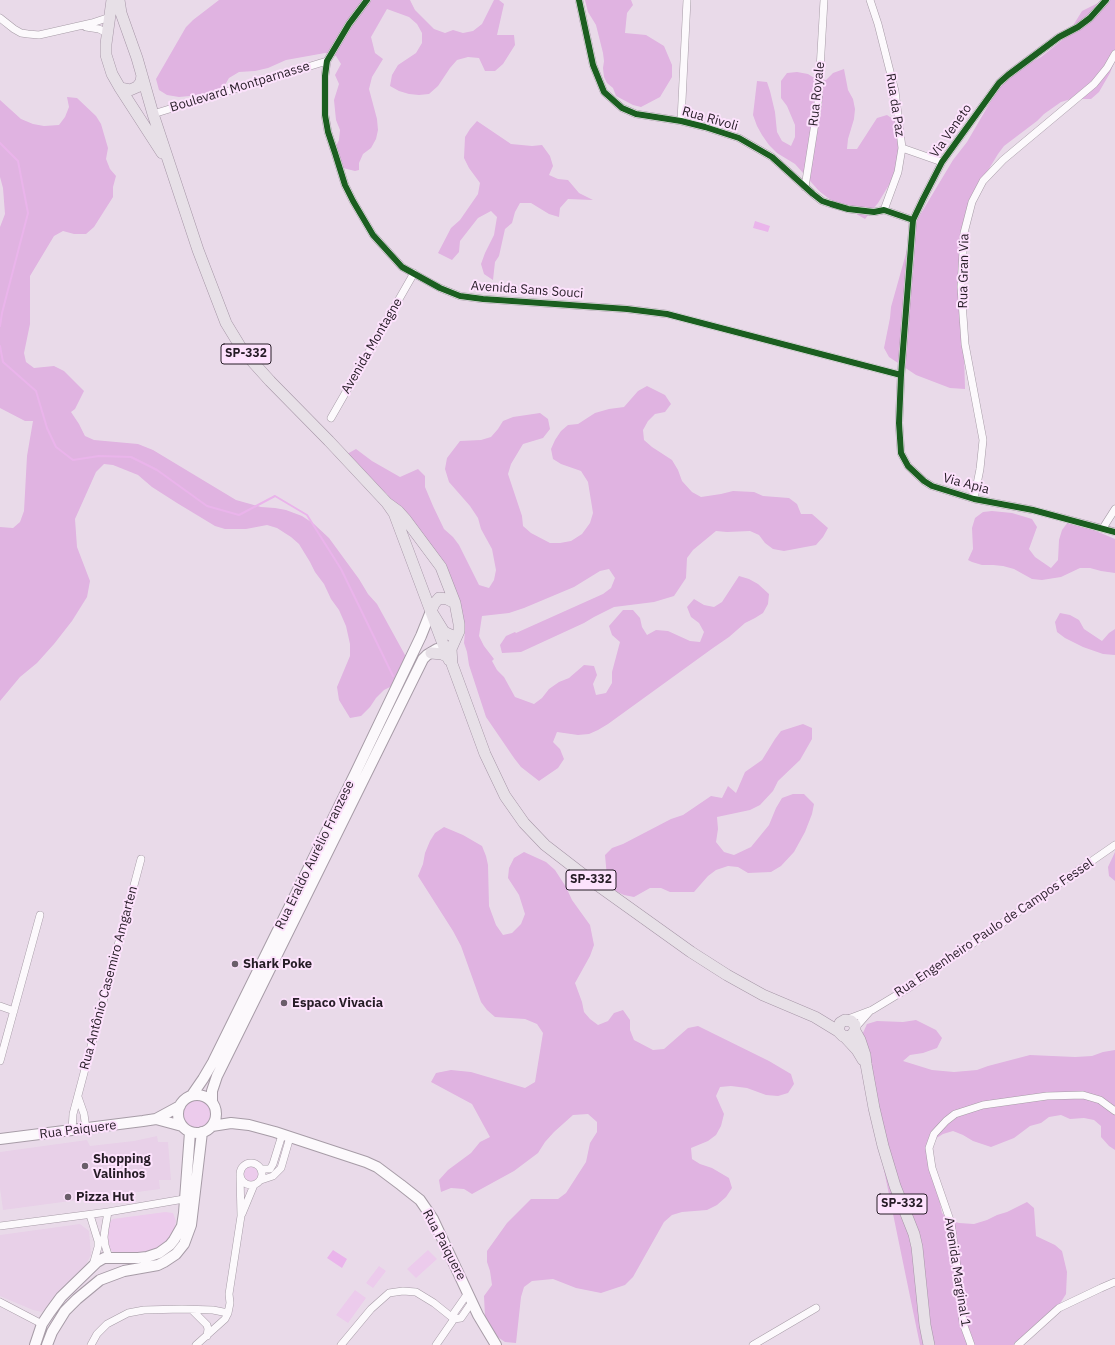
<!DOCTYPE html>
<meta charset="utf-8">
<style>
body{margin:0}
canvas{display:block;background:#e9dae9}
</style>
<canvas width="1115" height="1345"></canvas>
<script>
const ctx = document.querySelector('canvas').getContext('2d');
ctx.lineJoin = 'round';
function paint(path, color) { ctx.fillStyle = color; ctx.fill(path, 'evenodd'); }
const poly = rows => new Path2D(rows.map(r => 'M' + r).join(''));
function trace(path, color, width, dash) { ctx.strokeStyle = color; ctx.lineWidth = width; ctx.lineCap = dash ? 'butt' : 'round'; ctx.setLineDash(dash || []); ctx.stroke(path); }
function drawText(font, color, halo, rows, align = 'center') {
  ctx.font = font + ' "IBM Plex Sans",sans-serif'; ctx.lineWidth = 4; ctx.setLineDash([]); ctx.textBaseline = 'middle'; ctx.strokeStyle = halo; ctx.fillStyle = color; for (const [text, x, y, turn = 0] of rows) {
    ctx.save(); ctx.translate(x, y); ctx.rotate((+turn || 0) * Math.PI / 180); ctx.textAlign = isNaN(turn) ? turn : align; if (halo) ctx.strokeText(text, 0, 0); ctx.fillText(text, 0, 0); ctx.restore();
  }
}
paint(poly([
 [157,1136,158,1142,168,1142,171,1180,159,1180,160,1189,3,1210,0,1188,0,1152,87,1140,90,1146,134,1141],
 [80,1224,89,1231,91,1255,83,1270,53,1299,42,1312,33,1310,0,1296,0,1235]
]), '#e8d0e8');
paint(poly([
 '183 1114a14 14 0 1 1 28 0a14 14 0 1 1-28 0Z',
 '244 1174a7 7 0 1 1 14 0a7 7 0 1 1-14 0Z',
 [165,1212,173,1213,176,1221,174,1230,168,1240,160,1247,151,1252,115,1254,109,1248,107,1225,113,1219],
 [428,1250,437,1259,416,1278,407,1269],
 [379,1266,386,1271,373,1288,366,1283],
 [355,1290,366,1298,348,1323,336,1315]
]), '#eccbec');
paint(poly([
 [219,0,410,0,415,10,434,29,445,33,453,30,463,33,473,31,482,24,494,0,499,0,504,4,497,35,514,35,515,45,503,64,495,71,485,71,479,58,468,57,457,60,450,68,438,86,429,94,419,95,409,94,399,91,390,86,392,75,398,65,416,53,422,43,422,33,417,24,409,17,387,9,371,37,375,53,383,59,372,77,369,89,377,119,378,130,376,139,371,148,363,154,359,163,359,170,355,171,343,168,334,150,339,140,340,130,336,120,334,100,339,84,335,75,341,64,336,56,325,53,286,60,268,68,255,71,239,72,229,78,222,90,190,96,179,97,167,95,159,90,156,79,186,27,193,20],
 [585,0,631,0,633,5,627,13,625,33,646,35,664,46,672,65,672,77,660,97,641,107,633,105,616,96,613,88,607,83,604,77,603,68,604,61,603,53,596,25,588,12],
 [1102,0,1115,0,1115,60,1110,73,1099,92,1091,99,1071,99,1061,102,1044,114,1037,121,1004,146,998,154,970,200,965,232,963,319,965,389,950,388,916,375,889,357,884,348,890,318,891,307,914,225,953,160,967,142,1006,75,1022,64,1032,62,1041,57,1066,37,1082,11,1100,2],
 [844,69,848,90,853,99,855,109,854,119,848,139,847,149,857,149,877,118,887,115,896,121,901,140,896,171,892,180,878,203,865,219,828,198,819,191,795,164,777,153,769,145,762,135,757,126,753,115,757,81,767,82,770,91,775,112,777,132,782,141,791,146,795,137,795,125,787,106,781,98,781,81,787,73,797,72,808,74,816,79,826,80,833,73],
 [67,97,77,98,96,116,101,124,108,148,106,159,110,169,116,176,113,187,113,197,94,227,86,234,74,234,63,231,54,236,30,276,30,324,24,353,26,362,34,368,54,366,64,371,84,391,75,409,71,412,79,424,85,436,94,440,138,444,153,450,236,500,261,507,275,508,286,510,302,516,314,524,329,538,359,579,368,594,377,604,405,655,408,669,394,685,384,690,376,698,370,707,361,716,350,718,339,700,337,687,350,656,350,644,346,626,339,610,331,599,324,584,315,572,310,562,299,544,291,537,277,528,267,525,246,529,225,529,215,526,177,503,152,487,138,475,113,465,104,464,96,472,75,519,77,547,90,581,87,597,72,621,54,644,37,663,20,677,0,701,0,527,13,528,20,522,24,511,27,456,33,421,25,421,0,408,0,227,5,214,3,188,0,177,0,100,21,119,33,124,44,126,59,125,65,117,69,107],
 [477,121,511,144,532,146,542,145,550,156,553,166,549,175,558,179,568,180,579,193,593,200,568,199,560,208,559,217,549,214,531,203,520,203,515,212,512,223,505,229,499,256,495,262,493,280,484,274,481,264,485,253,494,235,497,217,491,211,478,218,460,241,459,252,452,260,438,253,451,228,460,220,478,194,480,183,469,168,464,158,465,137,470,129],
 [647,386,665,395,671,404,665,412,655,414,648,421,643,430,644,440,652,447,672,460,678,470,682,481,692,492,701,497,721,494,733,491,754,492,763,496,789,498,797,504,801,514,812,514,828,528,823,537,816,545,784,551,773,549,765,543,759,535,750,531,727,532,716,531,693,550,687,558,686,578,674,596,654,602,614,607,594,617,584,623,521,652,502,653,500,645,506,636,515,632,516,633,603,594,611,588,615,578,609,569,600,571,574,587,524,608,509,613,482,616,479,636,484,646,494,659,492,661,497,670,504,677,515,697,534,704,542,698,549,689,559,682,569,678,584,665,594,666,597,675,593,684,596,695,606,693,612,683,612,672,620,642,612,635,609,626,623,610,633,610,640,618,642,627,647,635,656,630,668,631,690,641,700,642,704,632,699,623,691,617,687,607,694,599,704,605,714,607,722,602,739,576,749,579,758,584,769,594,768,604,763,613,755,618,745,623,729,637,713,648,608,724,598,730,589,734,578,735,557,732,553,742,560,749,564,759,558,768,539,781,521,767,514,758,486,717,469,665,467,652,464,643,465,631,463,620,449,586,387,494,374,484,347,454,356,449,372,461,400,477,418,469,425,476,425,487,433,506,444,529,453,537,459,545,479,585,489,588,494,580,496,570,492,549,481,529,478,518,470,506,449,482,445,469,447,458,460,441,481,440,491,437,498,429,503,421,513,417,540,413,548,419,550,429,543,438,523,444,511,464,508,474,522,516,523,526,531,533,550,543,560,543,571,541,582,534,590,523,593,513,588,482,581,471,561,464,553,459,551,449,555,440,561,431,568,425,578,424,595,413,609,409,624,407,638,391],
 [992,511,1012,513,1032,519,1037,527,1029,549,1035,557,1051,568,1058,560,1059,540,1062,530,1068,522,1077,520,1096,531,1115,539,1115,573,1101,571,1090,568,1080,568,1061,577,1042,580,1032,579,1014,569,1003,566,993,565,982,565,972,562,968,560,973,549,972,528,975,518,983,512],
 [1060,613,1070,615,1079,620,1084,629,1102,641,1109,633,1115,629,1115,655,1103,654,1083,647,1065,638,1057,632,1055,622],
 [803,724,812,728,812,739,800,760,778,781,773,791,760,805,750,810,717,817,718,829,716,842,724,852,734,855,751,847,769,825,776,808,782,798,793,794,804,794,814,804,812,814,805,832,794,852,781,866,771,872,748,873,738,867,728,866,716,870,708,876,694,892,670,892,661,888,650,888,634,897,624,895,608,888,605,855,612,848,623,844,671,819,683,815,711,796,722,798,728,786,736,793,745,772,762,760,775,739,781,731],
 [444,827,463,835,482,846,486,856,488,865,489,906,496,925,503,935,512,933,521,924,525,914,519,895,508,878,509,868,514,858,524,852,546,862,555,870,566,887,572,900,590,925,594,945,590,956,575,983,582,1002,584,1012,590,1019,598,1025,608,1021,614,1013,623,1010,630,1020,630,1030,634,1040,653,1050,664,1049,688,1028,698,1026,769,1061,791,1074,794,1084,788,1093,778,1096,766,1095,747,1088,731,1086,720,1087,716,1096,724,1114,721,1126,716,1135,708,1141,691,1148,692,1159,700,1164,712,1168,729,1178,732,1188,726,1197,717,1205,707,1210,682,1212,672,1215,664,1222,633,1277,625,1285,601,1293,576,1288,553,1279,532,1281,524,1287,521,1297,516,1343,505,1342,496,1336,488,1327,485,1317,484,1296,492,1285,490,1271,487,1262,487,1251,507,1223,531,1199,558,1199,566,1193,586,1162,590,1143,597,1132,597,1122,588,1114,573,1115,554,1132,545,1142,538,1153,514,1171,472,1194,464,1189,451,1188,441,1192,439,1180,448,1170,471,1153,480,1142,490,1137,472,1104,431,1082,436,1073,451,1070,471,1072,525,1088,535,1082,543,1033,537,1024,525,1019,495,1017,487,1010,481,1002,461,946,453,931,418,876,423,864,425,853,430,841,435,833],
 [1115,852,1115,881,1109,876,1108,867],
 [916,1020,936,1030,942,1038,937,1048,923,1053,910,1055,903,1061,932,1070,954,1072,977,1070,988,1066,1030,1055,1075,1057,1092,1056,1103,1052,1115,1050,1115,1150,1109,1146,1101,1137,1101,1126,1094,1120,1084,1118,1070,1119,1061,1115,1049,1117,1041,1123,1030,1126,1014,1138,991,1147,973,1141,963,1135,953,1131,943,1134,932,1141,929,1150,942,1213,949,1220,959,1223,974,1224,987,1220,997,1215,1007,1212,1027,1202,1034,1208,1036,1236,1055,1245,1062,1251,1067,1272,1066,1294,1048,1323,1031,1337,1013,1345,920,1345,871,1107,862,1035,867,1024,877,1021,903,1022]
]), '#e0b3e1');
paint(poly([
 [755,221,770,226,768,232,753,228],
 [333,1250,347,1259,342,1268,327,1258]
]), '#eab4eb');
trace(poly([
 [0,143,18,161,28,213,2,313,0,326],
 [0,346,3,362,36,391,47,428,56,447,73,460,99,456,131,457,157,470,207,506,239,515,275,496,307,515,341,569,393,676]
]), '#eab4eb', 2);
const street = poly([
 [367,0,349,24,327,61,325,76,325,115,328,132,335,153,345,185,353,201,373,235,402,267,440,288,460,296,483,299,627,309,667,314,901,375],
 [579,0,593,65,604,92,622,108,636,114,681,121,705,127,739,138,772,157,813,194,822,201,831,204,848,209,874,212,884,210,913,220],
 [870,0,878,24,895,91,902,148,898,172,884,210],
 [1106,0,1090,18,1078,27,1059,37,1008,75,999,83,942,162,923,199,913,220,901,375,899,423,901,453,908,466,924,481,932,486,974,499,1033,510,1115,532],
 [0,18,14,29,21,33,28,34,39,35,92,23,110,17],
 [86,27,99,29,107,33],
 [153,114,327,61],
 [681,121,687,0],
 [902,148,942,162],
 [805,187,818,104,824,0],
 [331,418,414,273],
 [974,499,980,469,983,440,965,344,961,287,964,233,972,202,983,181,1003,160,1094,84,1107,68,1115,54],
 [1103,528,1115,509],
 [0,1006,14,1011],
 [848,1019,872,1010,910,987,1115,845],
 [855,1028,870,1011],
 [0,1061,40,915],
 [78,1097,84,1114,86,1129],
 [72,1131,73,1114,141,859],
 '240 1174a11 11 0 1 1 22 0a11 11 0 1 1-22 0Z',
 [261,1169,270,1169,273,1164,282,1135],
 [261,1180,273,1176,281,1168,290,1137],
 [108,1212,105,1229,104,1237,105,1245,109,1258],
 [242,1214,254,1185],
 [90,1215,98,1241,98,1247,93,1265],
 [0,1226,108,1212,184,1199],
 [0,1302,42,1324],
 [192,1310,207,1325,208,1329,207,1336],
 [454,1319,454,1313,468,1293],
 [454,1319,461,1318,472,1302],
 [91,1345,97,1334,107,1324,128,1313,144,1310,182,1309,213,1310,228,1313],
 [196,1345,225,1319,228,1313,230,1303,229,1294,241,1216,240,1176],
 [341,1345,371,1309,389,1293,403,1291,416,1292,434,1303,454,1319],
 [436,1345,454,1319],
 [753,1345,816,1308],
 [971,1345,963,1323,959,1282,951,1223,932,1168,929,1148,934,1134,946,1121,955,1114,983,1105,1047,1096,1083,1095,1100,1100,1115,1111],
 [1018,1345,1059,1308,1101,1288,1115,1282]
]);
const secondary = poly([
 '178 1114a19 19 0 1 1 38 0a19 19 0 1 1-38 0Z',
 [192,1095,203,1079,213,1062,355,774,421,636,431,611],
 [212,1102,212,1091,217,1076,423,659,427,655,437,649],
 [156,1119,182,1126],
 [212,1126,231,1123,249,1125,275,1132,366,1162,377,1167,401,1185,420,1200,433,1219,478,1315,496,1345],
 [0,1139,143,1121,156,1119,180,1106],
 [35,1345,42,1324,50,1312,61,1297,97,1262,104,1258,138,1258,147,1257,159,1253,170,1245,174,1240,182,1226,184,1213,190,1132],
 [47,1345,52,1332,65,1311,77,1299,100,1280,124,1271,158,1265,164,1262,176,1254,184,1244,191,1225,202,1132]
]);
const primary = poly([
 [112,0,106,44,106,55,112,74,120,88,162,153],
 [119,0,121,13,137,58,153,114,198,250,226,323,243,351,270,381,329,441,387,503,394,513,449,660],
 [120,88,130,90,137,87,141,82,142,75],
 [387,503,398,511,406,520,441,567,455,603,459,624,459,631,451,649,452,664,485,754,505,796,524,823,545,845,589,879,691,952,727,975,763,995,815,1017,838,1031,843,1036,848,1037,853,1034,855,1030,855,1025,851,1021,845,1020,840,1023,838,1031],
 [455,637,444,632,431,611,434,604,439,598,447,599,455,603],
 [431,653,442,654,448,657],
 [855,1031,860,1040,865,1055,866,1064,874,1108,883,1146,895,1186,914,1234,917,1247,925,1325,929,1345],
 [845,1037,857,1050,863,1060]
]);
trace(street, '#a79ca7', 8);
trace(secondary, '#a79ca7', 12);
trace(primary, '#a696a7', 12);
trace(street, '#fcf9fc', 7);
trace(secondary, '#fcf9fc', 10);
trace(primary, '#e7e0e7', 11);
trace(poly([
 [367,0,349,24,327,61,325,76,325,115,328,132,335,153,345,185,353,201,373,235,402,267,440,288,460,296,483,299,627,309,667,314,901,375],
 [579,0,593,65,604,92,622,108,636,114,681,121,705,127,739,138,772,157,813,194,822,201,831,204,848,209,874,212,884,210,913,220],
 [1106,0,1090,18,1078,27,1059,37,1008,75,999,83,942,162,923,199,913,220,901,375,899,423,901,453,908,466,924,481,932,486,974,499,1033,510,1115,532]
]), '#1b5e20', 6);
for (const [x, y, r, color] of [
 [235,964,4,"#6a5e6a"],
 [284,1003,4,"#6a5e6a"],
 [85,1166,4,"#6a5e6a"],
 [68,1197,4,"#6a5e6a"]
]) { const dot = new Path2D(); dot.arc(x, y, r, 0, 2 * Math.PI); ctx.fillStyle = color; ctx.fill(dot); trace(dot, '#fde2fd', 1.5); }
for (const [x, y, w] of [
 [246,354,50],
 [591,880,50],
 [902,1204,50]
]) { const box = new Path2D(); box.roundRect(x - w / 2, y - 10, w, 20, 3); ctx.fillStyle = '#fde2fd'; ctx.fill(box); trace(box, '#261c26', 1); }
drawText('bold 12px', '#261c26', null, [
 ["SP-332",246,354],
 ["SP-332",591,880],
 ["SP-332",902,1204]
]);
drawText('13px', '#261c26', '#fde2fd', [
 ["Boulevard Montparnasse",240,87,-17],
 ["Rua Royale",817,94,-84],
 ["Rua da Paz",895,105,81],
 ["Rua Rivoli",710,119,16],
 ["Via Veneto",951,131,-55],
 ["Rua Gran Via",964,271,-89],
 ["Avenida Sans Souci",527,290,4],
 ["Avenida Montagne",372,346,-60],
 ["Via Apia",966,484,15],
 ["Rua Eraldo Aurélio Franzese",315,855,-64],
 ["Rua Engenheiro Paulo de Campos Fessel",994,928,-34],
 ["Rua Antônio Casemiro Amgarten",109,978,-75],
 ["Rua Paiquere",78,1130,-7],
 ["Rua Paiquere",444,1245,62],
 ["Avenida Marginal 1",957,1272,81]
]);
drawText('bold 13px', '#261c26', '#fde2fd', [
 ["Shark Poke",243,964],
 ["Espaco Vivacia",292,1003],
 ["Shopping",93,1159],
 ["Valinhos",93,1174],
 ["Pizza Hut",76,1197]
], 'left');
</script>
